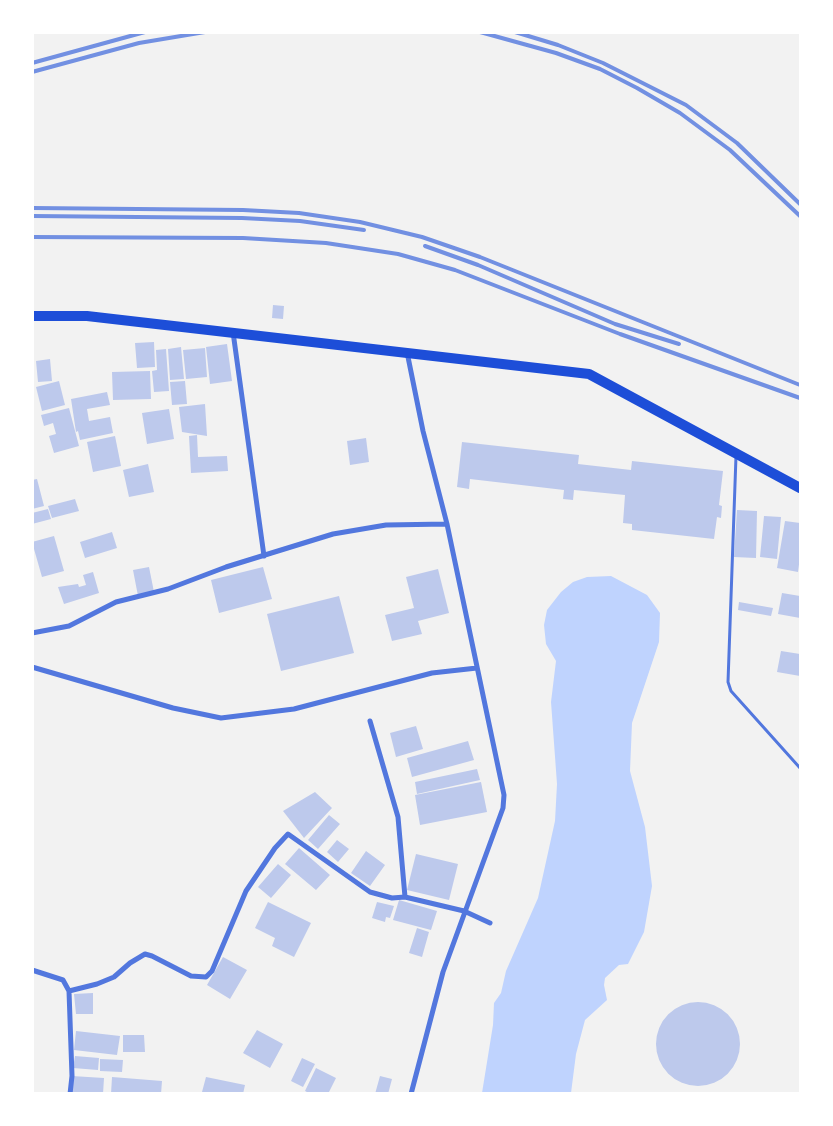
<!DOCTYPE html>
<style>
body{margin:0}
#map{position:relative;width:833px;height:1126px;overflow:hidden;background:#f2f2f2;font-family:Quicksand,sans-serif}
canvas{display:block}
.frame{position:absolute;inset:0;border:34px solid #fff;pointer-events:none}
</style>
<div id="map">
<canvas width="833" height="1126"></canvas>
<div class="frame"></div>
</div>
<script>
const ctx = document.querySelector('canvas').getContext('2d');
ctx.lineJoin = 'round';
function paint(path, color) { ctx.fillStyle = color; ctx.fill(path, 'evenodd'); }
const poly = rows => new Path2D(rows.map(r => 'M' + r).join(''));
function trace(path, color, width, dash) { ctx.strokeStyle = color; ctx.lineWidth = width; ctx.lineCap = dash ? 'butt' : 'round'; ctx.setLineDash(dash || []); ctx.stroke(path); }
paint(poly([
 [611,576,647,595,660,613,659,642,632,723,630,771,645,827,652,886,644,932,628,964,619,965,605,978,604,985,607,1000,585,1020,576,1054,571,1093,482,1093,493,1025,494,1003,501,993,506,971,538,898,555,821,557,784,551,702,556,661,546,644,544,625,547,610,561,592,573,582,587,577]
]), '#bfd3fe');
paint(poly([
 [273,305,284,306,283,319,272,318],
 [154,342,155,367,137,368,135,343],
 [227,344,232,381,210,384,206,347],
 [181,347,184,379,170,380,168,349],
 [205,348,207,377,186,379,183,350],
 [166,349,169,391,154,392,152,371,157,370,156,350],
 [50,359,52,381,38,382,36,361],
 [150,371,151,399,113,400,112,372],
 [59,381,65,405,42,411,36,387],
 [185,381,187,404,172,405,170,382],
 [107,392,110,405,87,409,89,421,110,417,113,433,80,440,78,431,76,432,71,399],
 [205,404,207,436,182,432,179,407],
 [69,408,79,446,54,453,49,436,56,434,53,423,44,426,41,415],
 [169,409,174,439,147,444,142,413],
 [197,435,198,457,227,456,228,471,191,473,189,436],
 [115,436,121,466,93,472,87,442],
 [366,438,369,462,350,465,347,441],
 [462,442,579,455,578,464,631,470,632,461,723,471,719,505,722,506,721,518,717,517,714,539,632,530,632,524,623,523,625,495,574,490,573,500,563,499,564,490,470,479,469,489,457,487],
 [148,464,154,492,129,497,123,470],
 [37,479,44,506,32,509,32,480],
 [75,499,79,511,52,518,48,506],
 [48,509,51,519,32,524,32,513],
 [737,510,757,511,756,558,734,557],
 [764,516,781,517,777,559,760,557],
 [785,521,800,523,800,557,798,572,777,568],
 [112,532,117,548,85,558,80,542],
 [54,536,64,571,42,577,32,542],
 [149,567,154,592,138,596,133,570],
 [263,567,272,599,219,613,211,580],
 [438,569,449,613,418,621,422,634,392,641,385,615,414,608,406,577],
 [93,572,99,593,64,604,58,587,78,584,79,587,86,585,83,575],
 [782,593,800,596,800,618,778,614],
 [339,596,354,653,281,671,267,614],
 [739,602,773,608,771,616,738,610],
 [781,651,800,654,800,676,777,672],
 [416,726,423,749,396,757,390,733],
 [468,741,474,760,412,777,407,758],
 [477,769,480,780,417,794,415,782],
 [481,782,487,812,420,825,415,795],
 [315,792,332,808,304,838,283,811],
 [329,815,340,824,318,849,308,840],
 [337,840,349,849,338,862,327,852],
 [299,848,330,875,316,890,285,864],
 [366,851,385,865,370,886,351,873],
 [416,854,458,864,449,900,407,890],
 [278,864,291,875,271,898,258,887],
 [399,900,437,911,431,930,393,920],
 [268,902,311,923,294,957,272,946,275,938,255,928],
 [377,902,394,906,390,918,386,917,385,922,372,918],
 [417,928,429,932,422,957,409,953],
 [223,957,247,970,230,999,207,985],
 [93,993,93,1014,76,1014,74,994],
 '656 1044a42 42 0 1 1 84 0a42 42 0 1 1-84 0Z',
 [257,1030,283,1044,270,1068,243,1053],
 [76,1031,120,1036,117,1055,74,1050],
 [123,1035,144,1035,145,1052,123,1052],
 [75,1056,99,1058,98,1070,73,1068],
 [302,1058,315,1064,303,1087,291,1081],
 [100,1059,123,1060,122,1072,100,1071],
 [316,1068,336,1078,328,1094,311,1094,305,1091],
 [72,1076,104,1078,103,1094,71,1094],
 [380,1076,392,1079,388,1094,375,1094],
 [112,1077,162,1081,161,1094,111,1094],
 [206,1077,245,1085,243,1094,202,1092]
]), '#bdc9ec');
trace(poly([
 [736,456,728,682,731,691,800,768]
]), '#5277de', 3);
trace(poly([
 [233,332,264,556],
 [407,352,423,431,447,524,504,795,503,808,443,972,411,1094],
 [32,633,69,626,116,602,168,589,226,567,333,534,386,525,447,524],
 [32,667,173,708,221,718,294,709,432,673,477,668],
 [370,721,398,817,405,897],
 [32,970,63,980,69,991,72,1076,70,1094],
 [69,991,97,984,114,977,130,963,145,954,152,956,191,976,206,977,212,971,246,891,275,848,288,834,370,892,392,898,405,897,464,911,490,923]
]), '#5277de', 5);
trace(poly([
 [32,316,87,316,589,374,800,488]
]), '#1d4ed8', 10);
trace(poly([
 [480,32,556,53,600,69,637,88,680,113,730,150,800,216],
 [515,32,558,45,603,63,686,105,737,143,800,204],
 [32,63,145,32],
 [32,72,139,43,205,32],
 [32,208,243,210,299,213,360,222,422,237,480,257,800,385],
 [32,216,242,218,300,221,364,230],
 [32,237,243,238,326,243,398,254,455,270,620,334,800,398],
 [425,246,478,265,615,324,679,344]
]), '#7290e2', 4);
</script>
